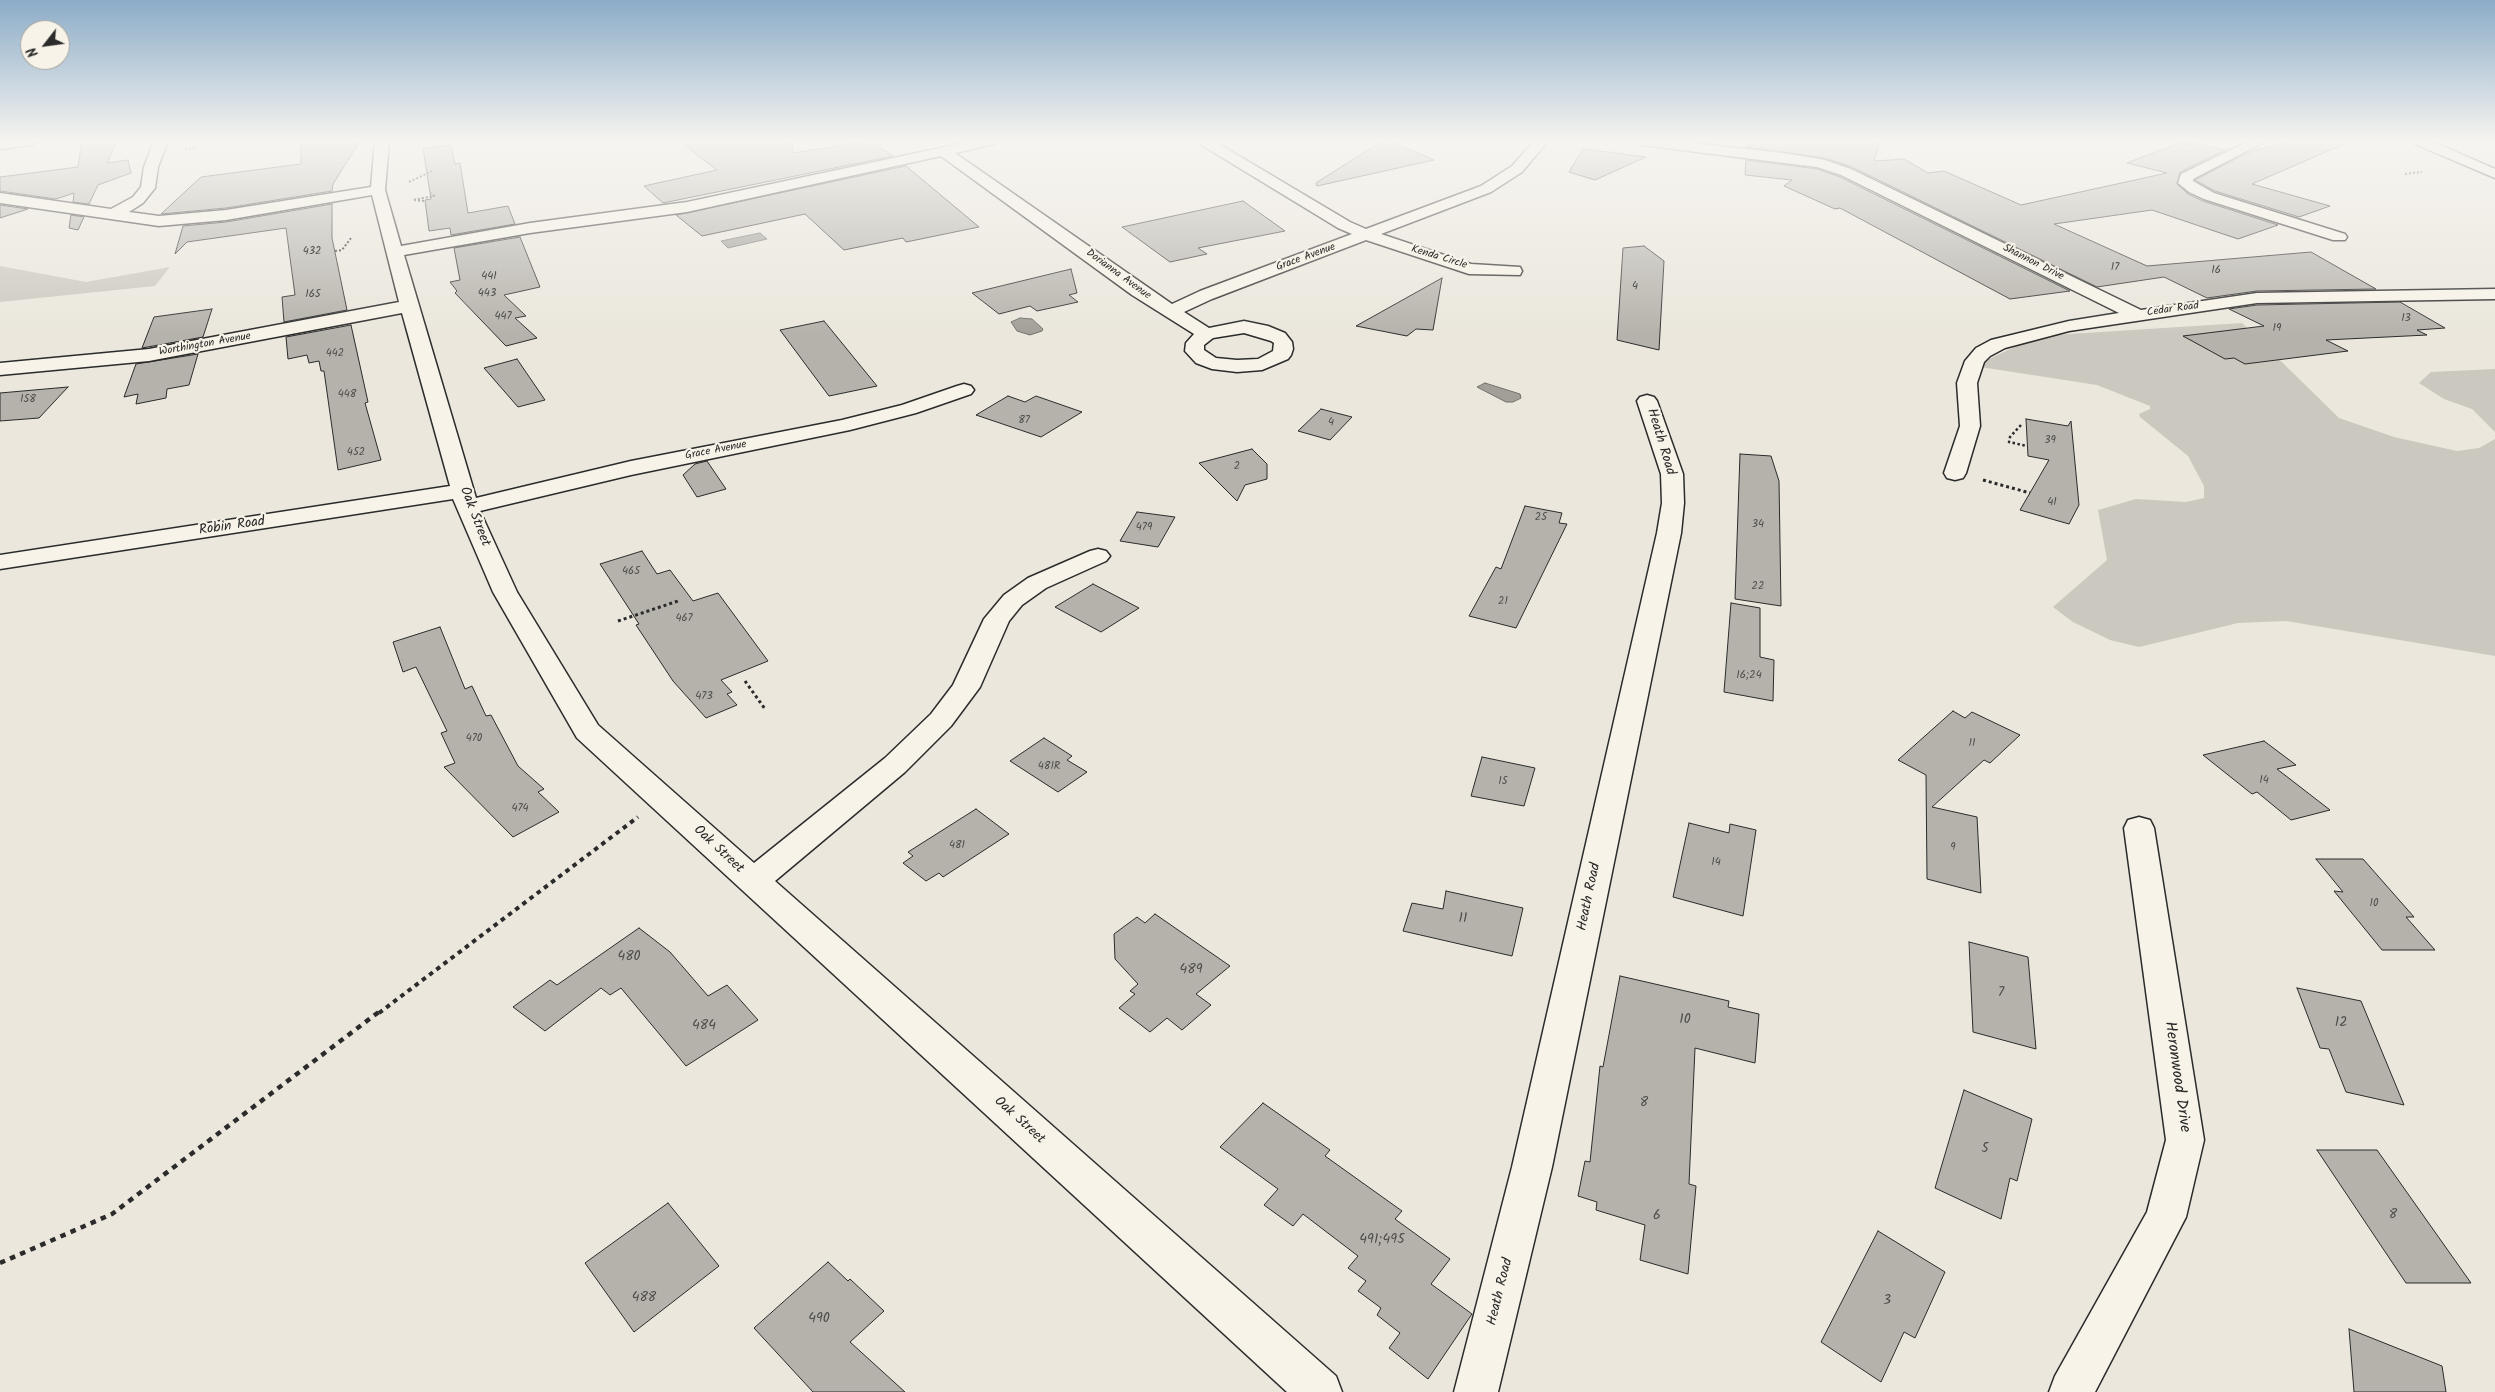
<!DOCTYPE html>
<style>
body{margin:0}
#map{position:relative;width:2495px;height:1392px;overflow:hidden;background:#ebe7dd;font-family:Kalam,sans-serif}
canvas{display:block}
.north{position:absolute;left:20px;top:20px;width:50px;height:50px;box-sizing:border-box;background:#f7f3e8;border:1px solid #a5a39c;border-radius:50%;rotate:240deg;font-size:14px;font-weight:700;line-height:20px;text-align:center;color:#2b2b2b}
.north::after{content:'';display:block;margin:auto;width:18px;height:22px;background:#2b2b2b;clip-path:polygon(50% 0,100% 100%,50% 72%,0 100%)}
</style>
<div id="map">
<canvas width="2495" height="1392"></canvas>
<div class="north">N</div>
</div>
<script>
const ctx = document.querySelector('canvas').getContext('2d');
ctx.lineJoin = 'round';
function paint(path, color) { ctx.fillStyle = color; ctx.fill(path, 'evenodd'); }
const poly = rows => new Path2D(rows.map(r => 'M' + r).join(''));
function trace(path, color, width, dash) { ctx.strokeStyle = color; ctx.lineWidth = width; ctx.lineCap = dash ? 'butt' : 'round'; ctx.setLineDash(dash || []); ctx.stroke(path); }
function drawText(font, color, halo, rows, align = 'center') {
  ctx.font = font + ' Kalam,sans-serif'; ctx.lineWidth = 4.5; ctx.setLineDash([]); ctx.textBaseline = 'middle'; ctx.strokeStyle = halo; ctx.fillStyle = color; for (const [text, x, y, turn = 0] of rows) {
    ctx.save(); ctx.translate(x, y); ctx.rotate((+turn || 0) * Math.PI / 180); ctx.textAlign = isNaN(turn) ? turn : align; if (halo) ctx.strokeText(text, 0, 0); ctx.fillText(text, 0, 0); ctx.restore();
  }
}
paint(poly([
 [0,266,86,282,170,267,155,286,0,302],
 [2242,323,2339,418,2394,437,2457,451,2479,448,2495,439,2495,656,2286,621,2238,623,2139,647,2110,640,2073,622,2053,607,2107,560,2098,510,2136,499,2186,502,2204,498,2204,486,2188,456,2140,417,2139,414,2150,409,2150,406,2097,385,1974,366,2038,336],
 [2495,369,2495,432,2472,409,2444,399,2419,383,2431,372]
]), '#cbc8bf');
const water = poly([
 [760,233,767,239,728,248,721,241,760,233],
 [1020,318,1032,319,1043,329,1042,331,1030,335,1017,331,1011,322,1020,318],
 [1485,383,1520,394,1521,398,1513,402,1506,402,1477,387,1485,383]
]);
paint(water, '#a29f98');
trace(water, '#72716c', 1);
const building = poly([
 [82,141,117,141,107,163,128,160,131,173,98,185,89,204,73,202,74,193,56,199,0,191,0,177,78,167,82,141],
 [301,141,360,141,333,184,332,191,226,208,161,214,201,177,301,164,301,141],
 [679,141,792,141,793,153,870,141,893,156,663,203,644,186,717,170,679,141],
 [1382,141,1390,141,1434,160,1317,186,1316,183,1382,141],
 [1747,141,1880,141,1874,161,1904,159,1928,173,1944,171,2021,205,2167,173,2127,163,2184,141,2225,150,2180,172,2177,184,2188,194,2203,201,2278,225,2238,239,2152,210,2054,224,2147,266,2311,252,2376,289,2257,291,2207,298,2164,277,2097,287,1852,167,1825,158,1746,147,1747,141],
 [2289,141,2351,141,2252,184,2330,206,2299,217,2215,191,2195,180,2247,153,2289,141],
 [451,145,455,164,460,163,468,213,508,206,515,224,451,235,450,228,429,231,425,200,431,199,423,148,451,145],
 [1583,149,1646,157,1595,180,1569,172,1583,149],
 [1746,160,1817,169,1840,177,2070,291,2010,299,1840,208,1835,209,1784,186,1792,180,1745,175,1746,160],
 [906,166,979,227,906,242,903,238,844,250,805,214,702,236,676,215,906,166],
 [1243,201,1285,231,1198,248,1207,254,1170,262,1122,227,1243,201],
 [332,204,332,238,347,310,284,322,282,297,295,295,286,228,187,242,175,254,183,226,226,222,332,204],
 [0,205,28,209,0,218,0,205],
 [71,215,84,217,78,230,69,228,71,215],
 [520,237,540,287,504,295,526,316,515,318,537,338,506,346,455,293,457,291,450,282,460,280,454,248,520,237],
 [1644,246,1664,261,1659,350,1617,340,1623,248,1644,246],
 [1071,269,1077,293,1069,295,1078,302,1037,311,1030,306,999,314,972,293,1071,269],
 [1442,278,1433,330,1416,329,1407,336,1356,326,1442,278],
 [2400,302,2445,328,2417,330,2427,335,2326,340,2348,351,2245,364,2234,358,2225,359,2183,336,2264,326,2229,309,2257,305,2400,302],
 [212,309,203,337,142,348,154,317,212,309],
 [824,321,877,386,829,396,780,330,824,321],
 [351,325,368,402,365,403,381,460,338,470,324,371,321,371,319,361,309,363,307,355,288,359,286,337,351,325],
 [198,354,189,385,167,389,166,398,136,404,138,394,124,397,136,364,198,354],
 [517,359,545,400,518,407,484,368,517,359],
 [68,387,39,418,0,421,0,393,68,387],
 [1008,396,1025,402,1036,396,1082,412,1041,437,976,415,1008,396],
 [1321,409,1352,417,1330,440,1298,431,1321,409],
 [2026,419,2068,426,2071,421,2079,505,2069,524,2020,510,2049,460,2028,456,2026,419],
 [1252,449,1267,464,1267,479,1245,485,1237,501,1199,463,1252,449],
 [1740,454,1771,456,1779,481,1781,606,1735,599,1740,454],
 [707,461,726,489,697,497,683,475,695,464,707,461],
 [1525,506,1562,513,1559,523,1567,524,1516,628,1469,616,1496,567,1501,569,1525,506],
 [1137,512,1175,517,1158,547,1120,541,1137,512],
 [642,551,657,574,670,570,693,601,718,593,768,661,721,680,732,692,727,694,737,705,706,718,673,681,636,625,639,624,600,564,642,551],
 [1093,584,1139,608,1101,632,1055,607,1093,584],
 [1731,603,1760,608,1760,657,1774,660,1773,701,1724,692,1731,603],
 [440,627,465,689,472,686,486,716,491,715,518,766,544,789,538,792,559,812,513,837,444,767,455,763,441,733,447,731,416,667,403,672,393,642,440,627],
 [1953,711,1965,718,1972,712,2020,735,1990,763,1984,760,1932,807,1977,817,1981,893,1927,879,1926,775,1898,760,1953,711],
 [1044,738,1072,756,1067,760,1087,772,1058,792,1010,761,1044,738],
 [2264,741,2296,765,2277,769,2330,810,2291,820,2257,792,2252,794,2203,755,2264,741],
 [1482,757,1535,768,1524,806,1471,796,1482,757],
 [976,809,1009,834,943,877,939,873,926,881,903,863,913,856,908,852,976,809],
 [1689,823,1729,833,1730,824,1756,830,1743,916,1673,897,1689,823],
 [2316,859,2363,859,2414,917,2406,917,2435,950,2382,950,2334,891,2343,892,2316,859],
 [1446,891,1523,908,1512,956,1403,931,1412,903,1443,909,1446,891],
 [1155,914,1230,966,1196,994,1211,1005,1182,1030,1167,1018,1150,1032,1119,1008,1135,994,1130,991,1138,984,1115,959,1114,934,1137,917,1145,923,1155,914],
 [639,928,670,952,708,996,727,985,758,1020,686,1066,621,988,610,995,601,988,545,1031,513,1007,550,980,557,985,639,928],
 [1969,942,2028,957,2036,1049,1973,1032,1969,942],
 [1620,976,1729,1001,1728,1007,1759,1014,1755,1063,1695,1048,1689,1184,1696,1186,1688,1274,1640,1260,1645,1225,1596,1210,1597,1202,1578,1196,1585,1161,1590,1162,1600,1066,1603,1067,1620,976],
 [2297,988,2361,1001,2404,1105,2346,1092,2329,1049,2320,1048,2297,988],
 [1964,1090,2032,1119,2017,1181,2010,1178,2001,1219,1935,1188,1964,1090],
 [1263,1103,1330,1150,1325,1156,1402,1211,1395,1219,1450,1259,1431,1284,1472,1314,1428,1379,1389,1348,1400,1333,1377,1315,1381,1308,1358,1291,1366,1281,1348,1268,1358,1256,1303,1214,1293,1226,1264,1205,1278,1189,1220,1147,1263,1103],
 [2317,1150,2377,1150,2471,1283,2406,1283,2317,1150],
 [668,1203,719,1266,634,1332,585,1263,668,1203],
 [1878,1231,1945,1272,1915,1338,1904,1332,1881,1382,1821,1342,1878,1231],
 [828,1262,848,1281,850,1279,884,1311,850,1342,905,1392,813,1392,754,1328,828,1262],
 [2349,1329,2442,1366,2446,1392,2354,1392,2349,1329]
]);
paint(building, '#b5b2ab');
trace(building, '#2b2b2b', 1);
const minor = poly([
 [0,141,39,141,32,145,0,149,0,141],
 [154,141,168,141,158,167,155,188,143,203,129,212,159,216,226,210,371,187,375,141,389,141,385,190,401,246,530,223,687,202,973,141,997,141,995,144,955,153,1172,304,1200,291,1352,234,1338,228,1200,144,1198,141,1214,141,1350,222,1366,229,1481,186,1512,166,1534,141,1548,141,1522,172,1491,192,1381,234,1471,264,1520,267,1522,271,1520,275,1469,274,1366,240,1212,299,1184,312,1209,328,1244,321,1268,326,1285,333,1292,342,1293,349,1291,355,1288,359,1262,370,1237,372,1212,369,1196,363,1185,351,1186,343,1194,334,1132,295,941,156,687,212,530,233,404,255,476,498,631,461,842,420,902,405,957,386,964,384,971,386,974,390,971,394,916,413,850,430,631,475,480,511,517,592,598,725,754,863,885,758,931,714,953,685,984,619,1004,595,1028,578,1090,551,1098,549,1106,551,1110,556,1106,561,1046,588,1022,605,1009,621,980,687,951,726,905,772,775,881,1336,1376,1342,1392,1287,1392,577,738,493,592,453,499,0,569,0,555,450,486,402,313,149,361,0,375,0,363,149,349,399,302,372,195,226,220,159,226,0,203,0,193,111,209,133,197,141,187,144,167,154,141],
 [1244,333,1271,341,1274,343,1273,351,1258,359,1237,360,1216,358,1204,350,1204,345,1213,338,1244,333],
 [1634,141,1674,141,1783,153,1825,160,1851,169,2141,310,2257,293,2495,289,2495,299,2257,303,2069,331,2005,348,1990,356,1984,362,1977,383,1980,426,1966,473,1963,478,1955,480,1947,478,1944,473,1960,426,1957,383,1965,361,1976,348,1991,340,2069,321,2119,313,1841,175,1817,167,1641,145,1634,141],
 [2249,141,2266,141,2193,179,2193,181,2214,193,2345,234,2347,237,2345,240,2333,240,2204,199,2189,192,2178,183,2181,174,2249,141],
 [1647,395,1654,397,1657,401,1683,474,1684,503,1681,533,1552,1167,1498,1392,1454,1392,1512,1167,1657,533,1662,503,1661,474,1637,401,1640,397,1647,395],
 [2139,817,2150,820,2154,828,2204,1140,2186,1217,2095,1392,2049,1392,2055,1376,2147,1212,2166,1140,2124,828,2128,820,2139,817]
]);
const major = poly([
 [2413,141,2431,141,2495,169,2495,178,2415,144,2413,141]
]);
trace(minor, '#2b2b2b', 3);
trace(major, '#2b2b2b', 3);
trace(poly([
 [2183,145,2195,145],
 [185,149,195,148],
 [2405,174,2422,172],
 [409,182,432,171],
 [424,201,413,200,434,196,431,193],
 [335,251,342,250,351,238]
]), '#2b2b2b', 2, [2, 2]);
trace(poly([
 [2021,425,2010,437,2009,442,2027,446]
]), '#2b2b2b', 2.5, [2.5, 2.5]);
trace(poly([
 [1983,480,2030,493],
 [618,621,678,601],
 [745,681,765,709]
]), '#2b2b2b', 3, [3, 3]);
trace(poly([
 [379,1013,638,817]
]), '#2b2b2b', 4, [4.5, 4.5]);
trace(poly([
 [0,1263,112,1214,380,1011]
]), '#2b2b2b', 4.5, [5.5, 5.5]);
paint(minor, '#f7f3e8');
paint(major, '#f7f3e8');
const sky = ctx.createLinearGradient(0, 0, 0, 335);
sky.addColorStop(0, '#8cacc8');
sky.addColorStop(0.42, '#f6f4f0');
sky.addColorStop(1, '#f6f4f000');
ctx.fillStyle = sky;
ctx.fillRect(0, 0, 2495, 335);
drawText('11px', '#4e4d4b', null, [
 ["432",312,252],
 ["17",2115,268],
 ["16",2216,271],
 ["441",489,277],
 ["4",1635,287],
 ["443",487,294],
 ["165",313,295],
 ["447",503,317],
 ["13",2406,319],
 ["19",2277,329],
 ["442",335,354],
 ["448",347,395],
 ["158",28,400],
 ["87",1024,421],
 ["4",1331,423],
 ["39",2050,441],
 ["452",356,453],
 ["2",1237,467],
 ["41",2052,503],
 ["25",1541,518],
 ["34",1758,525],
 ["479",1144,528],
 ["465",631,572],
 ["22",1758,587],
 ["21",1503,602],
 ["467",684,619],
 ["16;24",1749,676],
 ["473",704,697],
 ["470",474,739],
 ["11",1972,744],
 ["481R",1049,767],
 ["14",2264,781],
 ["15",1503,782],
 ["474",520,809],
 ["481",957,846],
 ["9",1953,848],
 ["14",1716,863],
 ["10",2374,904]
]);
drawText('11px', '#2b2b2b', '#f7f3e8', [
 ["Grace Avenue",1306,258,-20],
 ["Kenda Circle",1439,258,17],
 ["Shannon Drive",2033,263,27],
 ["Dorianna Avenue",1118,275,36],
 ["Cedar Road",2173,310,-8],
 ["Worthington Avenue",205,345,-10],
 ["Grace Avenue",716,451,-11]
]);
drawText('14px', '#2b2b2b', '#f7f3e8', [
 ["Heath Road",1660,442,73],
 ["Oak Street",474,517,69],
 ["Robin Road",232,527,-8],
 ["Oak Street",718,850,43],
 ["Heath Road",1590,897,-78],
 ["Oak Street",1019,1121,42],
 ["Heath Road",1501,1292,-76]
]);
drawText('14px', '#4e4d4b', null, [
 ["11",1463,920],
 ["480",629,958],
 ["489",1191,971],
 ["7",2001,994],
 ["10",1685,1021],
 ["12",2341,1024],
 ["484",704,1027],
 ["8",1644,1104],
 ["5",1985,1150],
 ["8",2393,1216],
 ["6",1657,1217],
 ["491;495",1382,1241],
 ["488",644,1299],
 ["3",1887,1302],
 ["490",819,1320]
]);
drawText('16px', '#2b2b2b', '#f7f3e8', [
 ["Heronwood Drive",2176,1077,82]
]);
</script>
